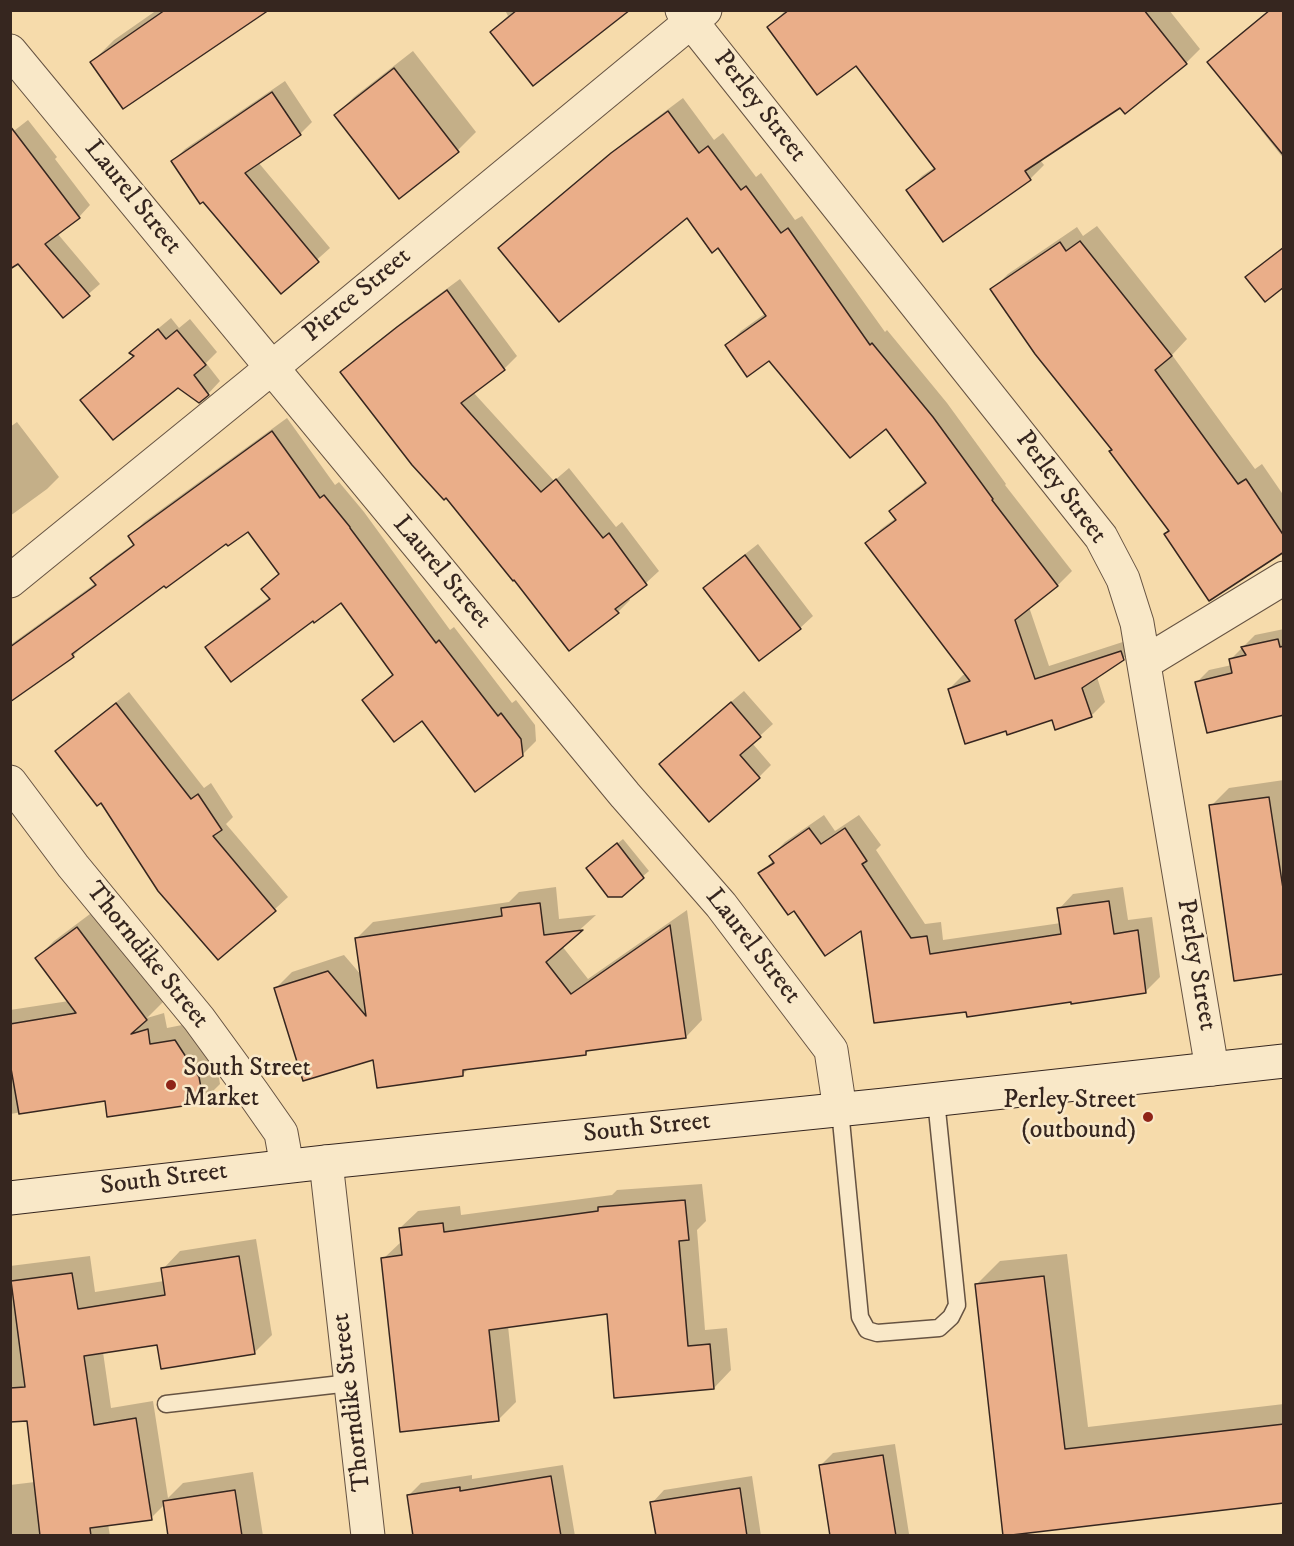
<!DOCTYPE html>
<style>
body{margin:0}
#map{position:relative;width:1294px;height:1546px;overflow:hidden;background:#f6dbab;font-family:"IM FELL DW Pica",serif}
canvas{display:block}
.frame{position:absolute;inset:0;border:12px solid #36261f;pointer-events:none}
</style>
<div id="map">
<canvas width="1294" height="1546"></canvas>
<div class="frame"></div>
</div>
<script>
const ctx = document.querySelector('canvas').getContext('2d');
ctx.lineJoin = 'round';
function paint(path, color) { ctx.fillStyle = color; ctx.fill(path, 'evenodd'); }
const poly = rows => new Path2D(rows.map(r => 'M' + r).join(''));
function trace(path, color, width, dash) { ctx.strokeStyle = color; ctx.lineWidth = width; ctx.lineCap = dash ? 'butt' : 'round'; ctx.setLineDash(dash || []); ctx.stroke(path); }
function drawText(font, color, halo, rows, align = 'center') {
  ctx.font = font + ' "IM FELL DW Pica",serif'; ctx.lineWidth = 5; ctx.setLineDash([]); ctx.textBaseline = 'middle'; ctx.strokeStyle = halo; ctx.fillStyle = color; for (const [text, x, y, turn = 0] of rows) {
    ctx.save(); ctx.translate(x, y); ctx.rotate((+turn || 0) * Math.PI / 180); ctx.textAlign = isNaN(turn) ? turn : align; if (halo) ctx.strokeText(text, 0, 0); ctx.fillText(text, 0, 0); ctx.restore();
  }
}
paint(poly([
 [157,10,267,10,92,62,114,40],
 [505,10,626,10,492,32,508,16],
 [786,10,1169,10,1200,49,1186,63,1125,112,1121,106,1040,160,1044,165,1030,179,943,240,908,190,922,176,935,167,857,64,769,27],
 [1269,10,1284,10,1284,159,1261,130,1263,128,1209,62,1223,48],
 [413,51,476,132,458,150,336,115,354,97],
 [285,81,312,122,300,134,258,162,330,248,281,292,203,200,173,161,185,149],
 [683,98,714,140,723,133,756,177,761,173,795,220,802,216,885,332,887,330,947,403,1006,484,1005,485,1072,571,1058,585,1029,607,1049,666,1135,638,1137,644,1123,659,1097,677,1105,702,1091,716,1053,719,1007,729,949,689,963,675,966,674,867,543,881,529,896,518,891,511,905,497,926,481,886,427,770,359,727,345,741,331,766,313,718,246,687,216,500,248,514,234,627,140],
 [28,120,57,157,55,159,90,205,79,217,57,233,100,284,63,316,10,134],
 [1097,226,1187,339,1172,355,1255,469,1262,464,1284,496,1284,550,1170,530,1113,449,992,290,1008,274,1077,227,1083,236],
 [460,279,517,356,504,369,473,392,554,481,569,468,616,527,622,522,659,571,646,583,628,597,630,600,618,612,515,578,342,372,354,360,411,315],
 [171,318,179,328,190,319,217,352,206,363,220,381,208,394,199,401,178,386,82,400,95,387,135,355,131,353,143,341],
 [287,418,335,485,339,482,364,512,450,630,454,627,512,703,516,700,535,725,536,741,522,755,422,719,364,700,378,686,394,673,341,601,313,619,207,648,221,634,270,597,263,589,280,573,248,530,227,542,164,584,87,642,73,656,10,701,10,645,96,583,92,578,106,564,135,543,130,537,144,522],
 [17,422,59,477,47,489,10,516,10,427],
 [758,544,813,616,800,628,760,659,705,588,717,576],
 [1284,629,1284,714,1197,682,1209,670,1232,665,1231,659,1255,635],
 [744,691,773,724,752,743,771,765,759,777,661,764,673,751],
 [129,692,204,788,211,783,233,817,226,824,288,897,275,909,218,958,101,801,57,752,69,739],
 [1284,780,1284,973,1211,806,1229,788],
 [824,815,835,831,859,815,881,845,876,850,925,924,941,922,943,940,1061,923,1059,909,1073,894,1123,887,1128,920,1152,917,1160,977,1145,992,967,1011,862,928,794,908,760,873,774,860,771,856,785,842],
 [623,839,649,871,621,895,593,863],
 [556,887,559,919,596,915,562,946,588,979,687,910,702,1020,686,1037,590,1049,586,1053,469,1068,463,1074,374,1058,276,988,292,972,344,955,362,976,357,938,373,922,509,902,519,892],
 [94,911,163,1002,147,1018,164,1013,167,1028,192,1023,216,1059,220,1084,203,1101,106,1099,10,1114,10,1010,69,1001,37,958,54,941],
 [702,1184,706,1221,697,1230,705,1330,727,1328,731,1370,714,1388,608,1312,508,1326,516,1402,498,1420,383,1259,402,1241,400,1228,418,1211,460,1206,461,1215,612,1195,617,1190],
 [256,1239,272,1335,254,1353,158,1343,103,1352,111,1408,153,1401,168,1498,183,1483,253,1472,263,1536,170,1536,165,1504,151,1518,108,1524,110,1536,10,1536,10,1485,35,1482,28,1419,10,1421,10,1266,90,1256,95,1292,164,1281,163,1269,180,1251],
 [1067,1254,1088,1427,1284,1404,1284,1502,1004,1534,976,1285,1000,1261],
 [895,1444,909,1534,831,1536,821,1465,833,1453],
 [563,1465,575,1536,415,1536,408,1496,421,1483,472,1475,472,1479],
 [752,1476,761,1536,657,1536,652,1503,664,1490]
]), '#0003');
const building = poly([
 [165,10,269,10,123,109,90,62,165,10],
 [517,10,630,10,533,86,490,32,517,10],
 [789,10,1144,10,1187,64,1125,114,1120,108,1025,171,1031,180,943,242,906,190,935,169,856,66,817,95,767,27,789,10],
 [1270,10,1284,10,1284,156,1207,62,1270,10],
 [394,68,459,152,399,199,334,115,394,68],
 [272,92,301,135,245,173,319,262,281,294,203,202,200,204,171,161,272,92],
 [668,111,699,153,708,146,741,190,746,186,781,233,788,228,870,345,872,343,933,417,993,499,992,500,1058,586,1015,620,1035,679,1121,651,1124,660,1082,688,1092,717,1055,730,1052,720,1007,735,1006,731,965,744,948,689,970,681,865,543,896,520,889,511,926,483,886,429,850,458,769,361,747,377,725,345,766,316,718,248,712,253,687,218,559,322,498,248,611,153,668,111],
 [10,126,80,218,45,244,90,296,63,318,18,264,10,269,10,126],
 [1080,241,1172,356,1155,370,1238,484,1246,479,1284,536,1284,552,1209,601,1164,534,1169,531,1109,451,1112,450,1035,354,990,289,1060,242,1066,251,1080,241],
 [1284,247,1284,287,1265,302,1245,277,1284,247],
 [447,290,505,370,461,403,541,492,556,479,603,538,609,533,647,585,615,609,619,613,569,651,514,580,513,581,446,498,444,500,412,465,340,372,397,327,447,290],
 [158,329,166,339,177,330,206,365,194,375,209,395,199,403,178,388,113,440,80,400,134,356,129,353,158,329],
 [272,431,320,498,324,495,350,527,350,528,436,643,439,640,498,716,501,713,521,739,523,756,475,792,422,721,394,742,362,700,393,675,341,603,314,623,313,621,231,682,205,647,270,599,261,589,279,574,248,532,228,546,226,544,166,588,164,586,72,654,74,657,10,702,10,647,96,585,90,578,134,545,128,536,272,431],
 [745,555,801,629,759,661,703,588,745,555],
 [1278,639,1280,647,1284,646,1284,715,1207,733,1195,682,1232,673,1229,659,1246,655,1241,647,1278,639],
 [731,702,761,737,740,755,760,778,709,822,659,764,731,702],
 [116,703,191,799,198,794,222,830,213,836,276,911,218,960,158,891,101,803,97,806,55,751,116,703],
 [1269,797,1284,895,1284,974,1234,981,1209,805,1269,797],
 [809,828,821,844,845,828,867,861,862,864,911,938,927,936,930,954,1061,934,1057,908,1109,901,1114,934,1138,930,1146,993,1071,1004,1071,1002,967,1017,966,1012,874,1023,861,931,825,956,794,911,788,915,758,873,774,863,769,856,809,828],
 [617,843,644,878,622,897,608,897,586,868,617,843],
 [540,903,544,935,583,930,546,962,571,994,670,925,686,1038,586,1051,586,1055,463,1070,463,1076,377,1088,373,1060,303,1081,274,988,328,971,366,1016,355,938,502,916,501,908,540,903],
 [77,927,147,1020,131,1034,148,1029,150,1044,175,1040,199,1077,204,1103,107,1117,105,1101,19,1114,10,1063,10,1024,76,1013,35,958,77,927],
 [685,1200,689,1240,679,1241,688,1346,710,1344,714,1389,614,1398,607,1314,489,1330,499,1421,400,1432,381,1258,402,1255,399,1228,443,1223,444,1232,598,1211,598,1207,685,1200],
 [239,1256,255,1354,161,1369,157,1345,84,1356,94,1425,136,1418,152,1520,90,1528,91,1536,40,1536,27,1421,10,1422,10,1388,25,1387,11,1281,72,1273,78,1309,165,1295,161,1268,239,1256],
 [1044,1276,1065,1449,1284,1424,1284,1503,1003,1536,975,1284,1044,1276],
 [883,1455,896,1536,830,1536,819,1465,883,1455],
 [551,1476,561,1536,413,1536,407,1495,460,1487,460,1491,551,1476],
 [740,1488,747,1536,656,1536,650,1502,740,1488],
 [235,1490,242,1536,168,1536,163,1501,235,1490]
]);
paint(building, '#eaae89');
trace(building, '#36261f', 1.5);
const service = poly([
 [840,1110,860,1317,867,1330,877,1333,939,1328,951,1317,957,1305,936,1100],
 [166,1404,350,1383]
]);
const minor = poly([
 [682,10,1101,537,1123,579,1137,623,1212,1069],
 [10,51,625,795,721,905,831,1050,840,1110],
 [10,581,252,384,705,10],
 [1144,663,1284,578],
 [10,782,73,866,199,1019,253,1093,281,1133,287,1166],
 [326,1162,368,1536]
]);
const secondary = poly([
 [10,1198,326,1162,885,1105,1284,1061]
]);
trace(service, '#665342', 19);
trace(minor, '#665342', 35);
trace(secondary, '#36261f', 35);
trace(service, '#f9e8c8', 16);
trace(minor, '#f9e8c8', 33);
trace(secondary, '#f9e8c8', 33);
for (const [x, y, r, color] of [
 [171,1085,6,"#8f2418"],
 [1148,1117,6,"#8f2418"]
]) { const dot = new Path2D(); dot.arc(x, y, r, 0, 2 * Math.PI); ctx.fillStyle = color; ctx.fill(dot); trace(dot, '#f9e8c8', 2); }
drawText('26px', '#36261f', '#f9e8c8', [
 ["Perley Street",759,107,52],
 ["Laurel Street",132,198,51],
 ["Pierce Street",358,296,-40],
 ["Perley Street",1060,488,53],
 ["Laurel Street",441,573,50],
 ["Laurel Street",752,947,52],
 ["Thorndike Street",146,956,51],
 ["Perley Street",1195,965,80],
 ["South Street",647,1129,-6],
 ["South Street",164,1180,-7],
 ["Thorndike Street",353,1402,-97]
]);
drawText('26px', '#36261f', '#f9e8c8', [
 ["South Street",183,1070],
 ["Market",183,1100],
 ["Perley Street",1136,1102,"right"],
 ["(outbound)",1136,1132,"right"]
], 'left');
</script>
